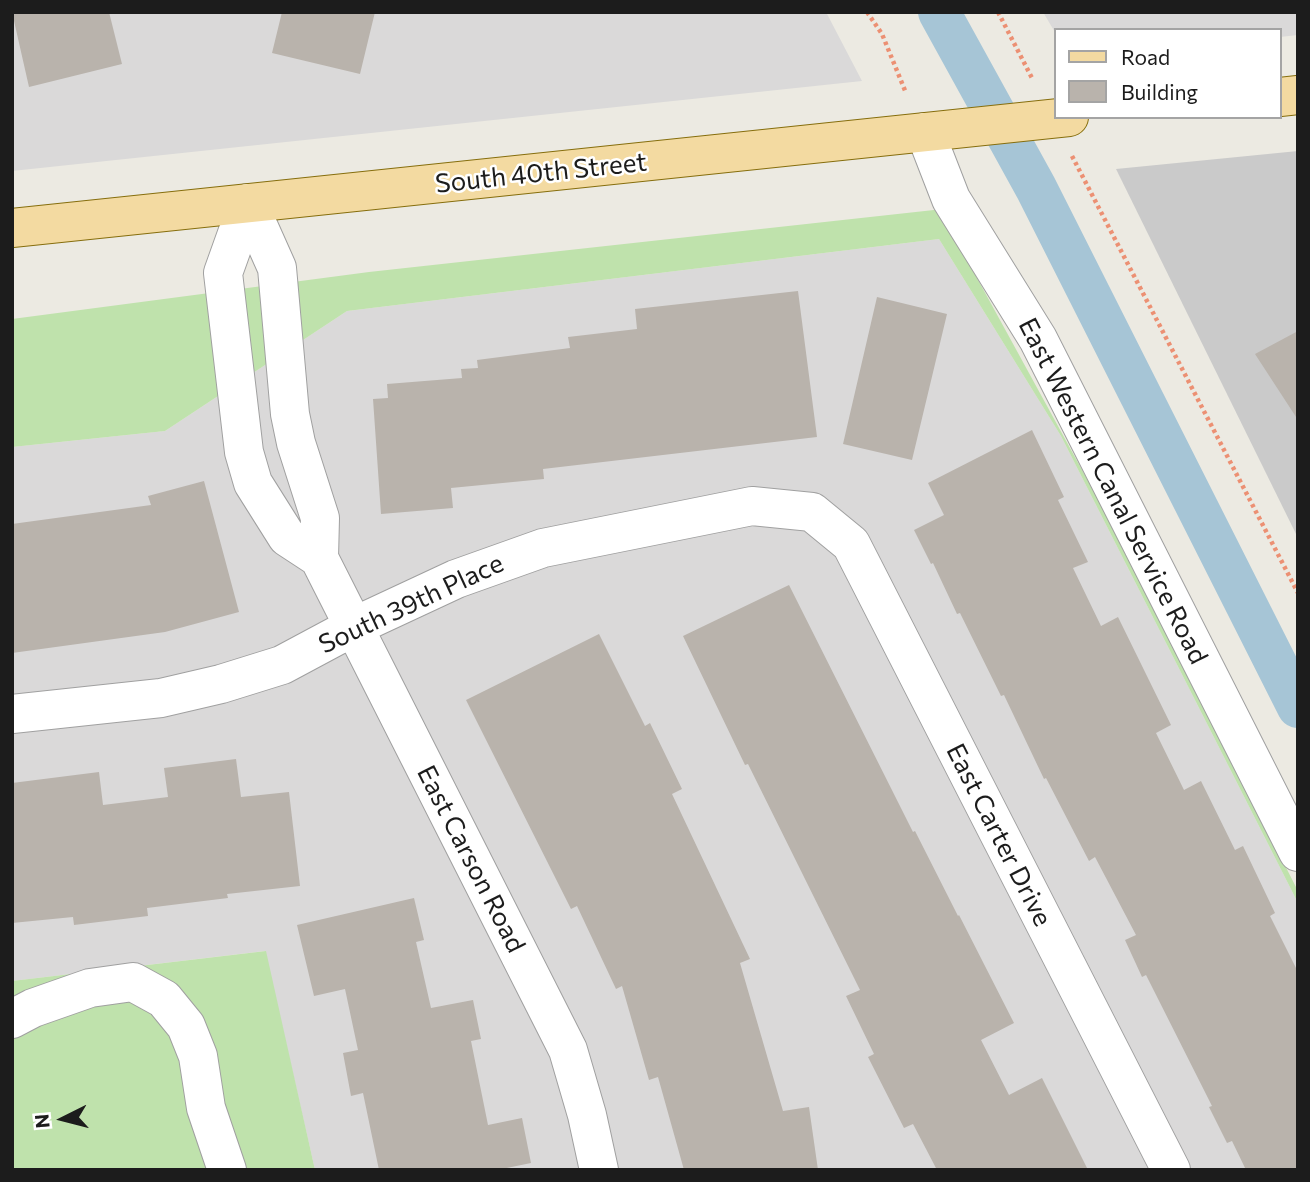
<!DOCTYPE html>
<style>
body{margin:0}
#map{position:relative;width:1310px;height:1182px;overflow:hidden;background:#eceae2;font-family:Commissioner,sans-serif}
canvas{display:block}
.frame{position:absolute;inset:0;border:14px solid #1c1c1c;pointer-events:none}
.legend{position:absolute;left:1054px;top:28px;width:228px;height:91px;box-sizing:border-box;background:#fff;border:2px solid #a4a4a4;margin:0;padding:9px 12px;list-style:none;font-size:21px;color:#1c1c1c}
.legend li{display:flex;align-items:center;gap:14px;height:35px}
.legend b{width:35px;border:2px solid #a4a4a4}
.north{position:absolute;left:28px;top:1084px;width:70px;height:70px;-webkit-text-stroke:5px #fff;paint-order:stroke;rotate:264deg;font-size:19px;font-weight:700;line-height:28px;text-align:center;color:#1c1c1c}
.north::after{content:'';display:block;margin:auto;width:24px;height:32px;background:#1c1c1c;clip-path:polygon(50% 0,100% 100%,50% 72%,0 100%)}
</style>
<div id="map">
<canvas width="1310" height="1182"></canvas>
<div class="frame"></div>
<ul class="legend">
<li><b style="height:9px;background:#f3daa1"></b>Road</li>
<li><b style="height:19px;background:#b9b3ac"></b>Building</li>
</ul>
<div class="north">N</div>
</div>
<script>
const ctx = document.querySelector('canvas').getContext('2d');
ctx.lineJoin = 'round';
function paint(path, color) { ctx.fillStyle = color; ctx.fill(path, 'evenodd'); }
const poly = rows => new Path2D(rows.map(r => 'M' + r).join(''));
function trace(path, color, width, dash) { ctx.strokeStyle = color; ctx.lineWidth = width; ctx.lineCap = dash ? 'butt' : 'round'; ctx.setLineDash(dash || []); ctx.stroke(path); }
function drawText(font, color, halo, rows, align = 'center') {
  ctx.font = font + ' Commissioner,sans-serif'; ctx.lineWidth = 5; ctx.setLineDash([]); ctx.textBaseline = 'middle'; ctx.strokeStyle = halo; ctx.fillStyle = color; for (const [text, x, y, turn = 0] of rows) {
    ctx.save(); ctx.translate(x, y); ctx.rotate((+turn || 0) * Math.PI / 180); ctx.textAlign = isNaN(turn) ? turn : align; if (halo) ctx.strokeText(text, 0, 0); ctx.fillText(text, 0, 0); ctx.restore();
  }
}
paint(poly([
 [12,12,826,12,862,81,12,171],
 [1043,12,1298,12,1298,35,1280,37,1280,30,1056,30,1056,34],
 [939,239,1061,436,1298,903,1298,1170,315,1170,265,951,12,981,12,447,165,431,347,311]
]), '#dad9d9');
paint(poly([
 [1298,151,1298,538,1116,169]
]), '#cacaca');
paint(poly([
 [943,209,954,236,1099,501,1298,891,1298,903,1061,436,939,239,347,311,165,431,12,447,12,319,369,272],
 [266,951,315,1170,12,1170,12,981]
]), '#bfe2ac');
trace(poly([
 [939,12,1036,188,1298,707]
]), '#a6c5d6', 42);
paint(poly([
 [12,12,109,12,122,64,29,87],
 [282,12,375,12,360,74,272,53],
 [798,291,817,437,543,469,544,479,451,488,453,508,381,514,373,399,388,398,387,384,462,378,461,369,478,368,477,360,570,348,568,337,637,329,635,309],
 [877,297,947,314,912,460,843,444],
 [1298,331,1298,420,1255,354],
 [1032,430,1064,497,1058,500,1088,562,1073,568,1101,626,1118,617,1171,725,1156,733,1184,790,1201,781,1235,850,1243,846,1275,913,1270,916,1298,972,1298,1170,1246,1170,1232,1141,1227,1143,1209,1107,1212,1106,1146,975,1142,977,1125,940,1136,935,1095,857,1089,861,1046,778,1044,779,1004,695,1001,696,960,613,957,614,933,563,931,564,914,530,944,515,928,483],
 [204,481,239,612,165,632,12,653,12,524,151,505,148,496],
 [789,585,913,832,915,831,958,916,959,915,1014,1023,981,1040,1009,1095,1042,1078,1088,1170,937,1170,913,1124,904,1128,868,1057,874,1054,846,996,860,990,748,764,745,765,683,636],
 [599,634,645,726,650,723,682,789,672,794,750,959,740,963,783,1111,809,1107,818,1170,684,1170,658,1077,649,1080,622,986,616,989,577,906,571,909,466,700],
 [236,759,241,797,289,792,300,886,227,894,228,898,147,908,148,916,74,925,73,917,12,923,12,783,99,772,103,805,168,797,164,768],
 [414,898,424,940,416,942,431,1008,473,1000,481,1039,471,1041,488,1125,522,1118,531,1163,497,1170,379,1170,363,1093,351,1096,343,1053,358,1050,345,989,314,996,297,925]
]), '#b9b3ac');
const minor = poly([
 [925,132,951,199,1038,339,1298,852],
 [248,203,277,268,290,414,296,443,320,518,319,558,568,1050,587,1115,599,1170],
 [248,203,223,273,244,452,253,483,287,537,319,558],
 [12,714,161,698,221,684,282,665,353,627,456,579,543,548,752,506,812,512,851,544,1171,1170],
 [12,1019,33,1008,90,988,133,982,164,999,186,1026,198,1056,206,1108,227,1170]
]);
const major = poly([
 [1280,97,1298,95],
 [12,228,1069,117]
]);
trace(minor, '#a0a0a0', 40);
trace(major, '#866e0d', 40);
trace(poly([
 [867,12,882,34,906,93],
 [998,12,1033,80],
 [1072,156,1298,593]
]), '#ec9073', 4.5, [3.5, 3.5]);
trace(minor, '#fff', 38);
trace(major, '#f3daa1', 38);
drawText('26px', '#1c1c1c', '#fff', [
 ["South 40th Street",541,173,-6],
 ["East Western Canal Service Road",1113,491,63],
 ["South 39th Place",411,604,-25],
 ["East Carter Drive",999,835,63],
 ["East Carson Road",471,859,63]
]);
</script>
